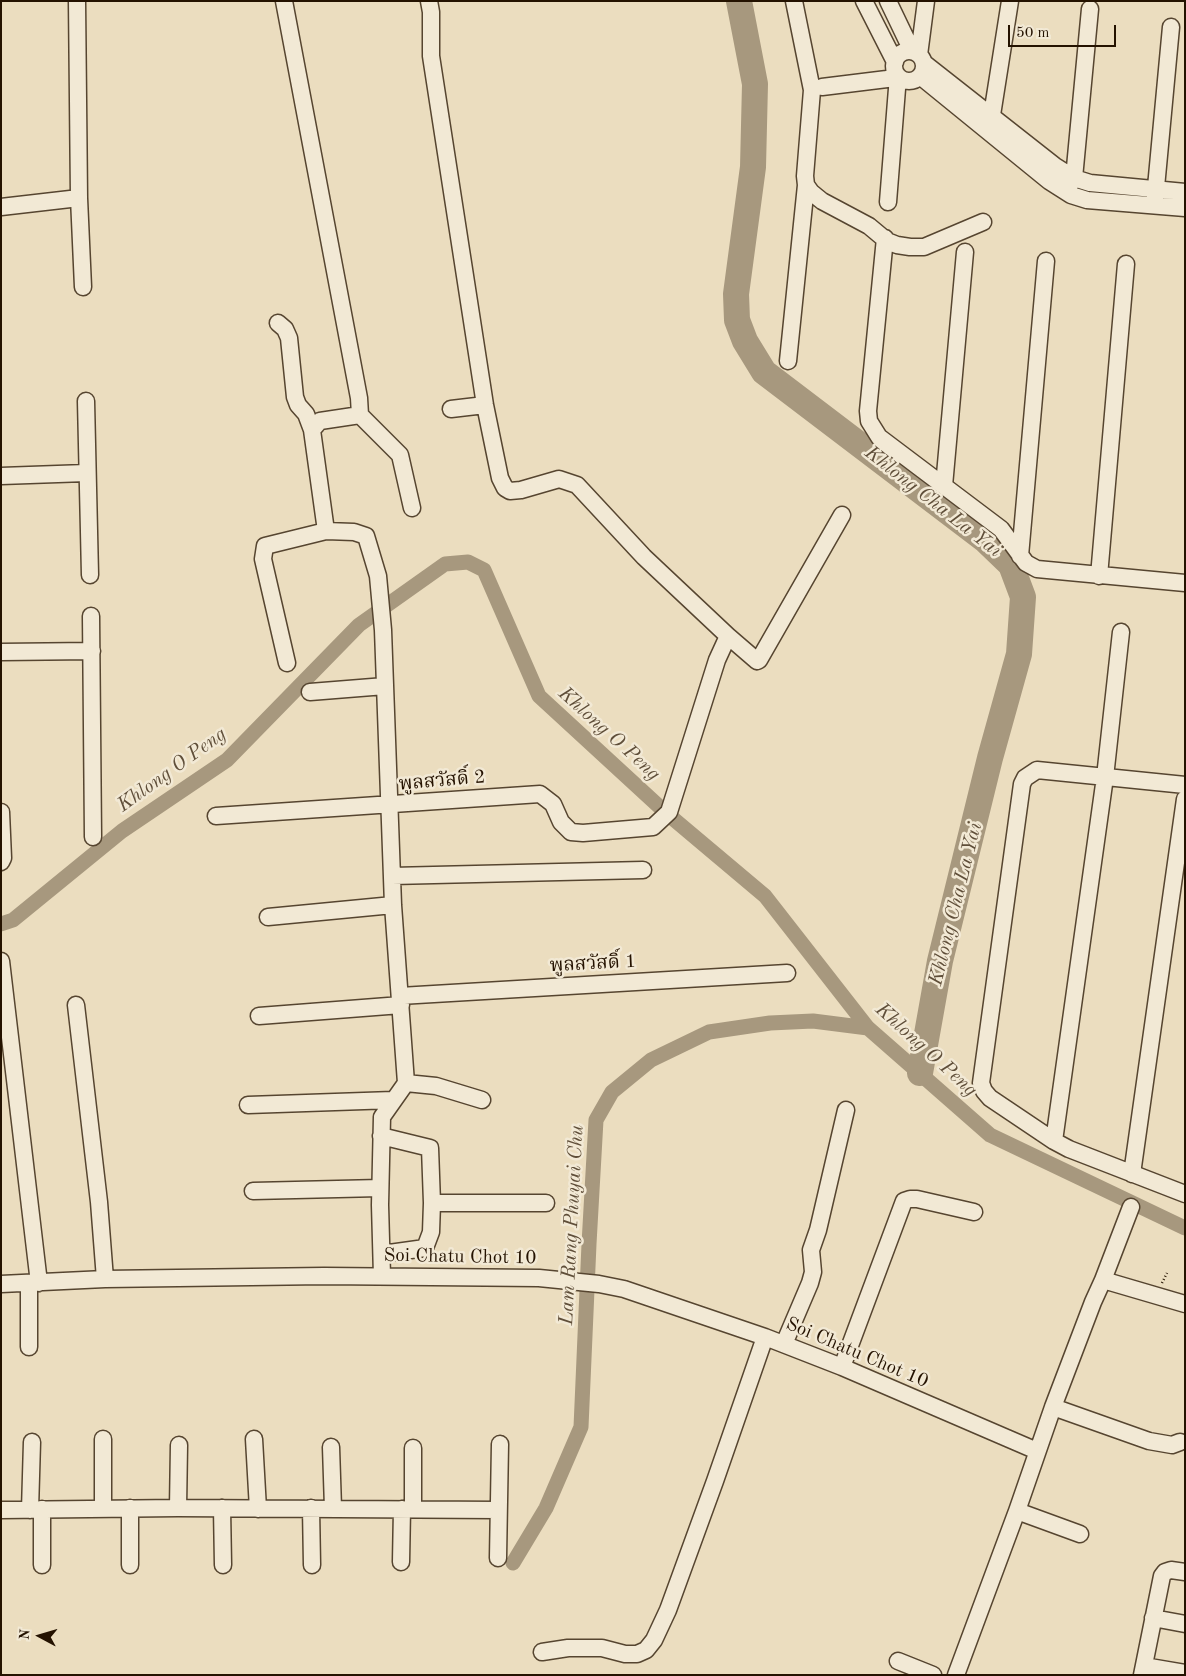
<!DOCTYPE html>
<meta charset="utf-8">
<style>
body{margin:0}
#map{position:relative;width:1186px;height:1676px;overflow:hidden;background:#ebddbf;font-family:"Old Standard TT",serif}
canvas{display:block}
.frame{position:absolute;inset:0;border:2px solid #241200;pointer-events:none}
.north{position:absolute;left:15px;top:1611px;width:50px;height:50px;-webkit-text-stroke:4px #f2e9d5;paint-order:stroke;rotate:276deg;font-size:14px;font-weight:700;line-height:20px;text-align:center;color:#241200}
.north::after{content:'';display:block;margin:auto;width:18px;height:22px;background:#241200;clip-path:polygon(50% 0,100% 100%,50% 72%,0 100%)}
.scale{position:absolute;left:1008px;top:25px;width:108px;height:22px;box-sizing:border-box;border:2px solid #241200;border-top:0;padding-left:6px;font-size:15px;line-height:18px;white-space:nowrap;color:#241200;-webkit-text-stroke:4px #f2e9d5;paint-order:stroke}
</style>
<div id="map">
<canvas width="1186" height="1676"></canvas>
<div class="frame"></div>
<div class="north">N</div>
<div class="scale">50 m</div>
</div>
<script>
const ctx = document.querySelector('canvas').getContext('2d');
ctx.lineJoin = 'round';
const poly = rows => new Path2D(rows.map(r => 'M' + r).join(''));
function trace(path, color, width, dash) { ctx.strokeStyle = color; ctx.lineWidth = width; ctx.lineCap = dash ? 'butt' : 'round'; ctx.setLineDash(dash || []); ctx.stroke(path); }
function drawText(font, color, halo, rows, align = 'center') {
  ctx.font = font + ' "Old Standard TT","Noto Serif Thai",serif'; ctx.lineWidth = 5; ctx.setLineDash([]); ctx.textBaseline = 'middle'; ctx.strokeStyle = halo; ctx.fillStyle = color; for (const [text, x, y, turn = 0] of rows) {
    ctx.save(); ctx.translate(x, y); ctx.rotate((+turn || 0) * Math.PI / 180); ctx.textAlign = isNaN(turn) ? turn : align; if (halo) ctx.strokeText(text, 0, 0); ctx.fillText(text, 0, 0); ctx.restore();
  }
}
trace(poly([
 [1,924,13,920,122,831,227,760,359,625,445,564,468,562,484,570,539,696,664,811,765,896,868,1028,990,1135,1185,1228],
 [513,1563,546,1508,581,1427,589,1244,596,1120,612,1092,651,1060,709,1032,770,1023,813,1021,868,1028]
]), '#a7987e', 15);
trace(poly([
 [739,1,755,84,753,167,736,294,737,320,745,341,764,372,985,540,1011,565,1023,597,1019,654,990,758,940,961,920,1073]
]), '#a7987e', 26);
const minor = poly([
 [77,1,79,198,83,287],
 [284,1,359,398,360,415,400,455,412,508],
 [794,1,812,90,805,176,806,185,811,192,822,201,869,226,887,241,897,245,910,247,924,247,983,222],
 [864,1,895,62],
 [888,1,912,51],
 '894 66a15 15 0 1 1 30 0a15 15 0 1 1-30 0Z',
 [919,55,926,1],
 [924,63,1055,166,1074,178,1090,183,1185,192],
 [920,76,1049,181,1071,195,1087,200,1185,208],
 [822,87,887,79,898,76,888,202],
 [987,121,992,115,1010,1],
 [1069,186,1074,178,1090,9],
 [1155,198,1171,27],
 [1,207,79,198],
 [885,238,868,411,869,421,879,437,1001,529,1026,563,1037,569,1185,583],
 [278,323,285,329,289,338,295,397,298,405,306,414,312,430,326,531],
 [788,361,806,185],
 [86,401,90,575],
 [451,409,485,405],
 [312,430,320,421,360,415],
 [1,476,86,473],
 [944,486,965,252],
 [1020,556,1046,261],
 [1099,576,1126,264],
 [91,616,93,837],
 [728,636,757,661,759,660,842,515],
 [1,652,92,651],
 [287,663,263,559,265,546,326,531,354,532,366,536,378,576,383,630,393,905,406,1083,382,1117,380,1205,382,1276],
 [310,692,385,686],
 [1185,785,1037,770,1025,778,1022,784,981,1083,984,1091,990,1098,1054,1141,1069,1149,1185,1194],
 [1,812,3,858,1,862],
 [216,816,540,794,553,804,561,822,571,832,583,833,653,827,669,812,717,660,728,636,644,557,577,485,559,479,521,490,510,491,505,488,500,478,485,405,431,56,431,12,429,1],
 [392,876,643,870],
 [268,917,393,905],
 [1,961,39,1283],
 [400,996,787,973],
 [76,1005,99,1202,105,1279],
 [259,1016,401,1005],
 [406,1083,436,1086,482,1100],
 [248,1105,393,1100],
 [381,1136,430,1148,432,1203,431,1232,425,1248,382,1254],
 [1054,1141,1105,777,1121,632],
 [1132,1174,1185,799],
 [253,1191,380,1188],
 [432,1203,546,1203],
 [1103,1280,1131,1207],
 [1,1284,105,1279,324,1276,539,1278,599,1284,624,1289,765,1337,842,1367,1037,1451],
 [784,1344,810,1283,813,1272,811,1250,818,1230,846,1110],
 [29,1347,29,1283],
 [842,1367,904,1201,910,1199,917,1199,974,1212],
 [1053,1407,1149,1441,1172,1445,1180,1442],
 [254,1439,258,1509],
 [331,1447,333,1508],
 [103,1508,103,1439],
 [130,1508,130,1565],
 [178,1508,179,1445],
 [222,1508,223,1565],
 [311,1508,312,1565],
 [413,1509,413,1448],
 [1,1510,178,1508,498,1510],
 [30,1510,32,1442],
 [1017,1511,1080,1534],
 [498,1558,500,1444],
 [401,1562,402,1509],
 [42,1565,42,1509],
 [1153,1618,1185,1624],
 [542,1652,568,1648,602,1648,625,1654,637,1654,646,1650,654,1640,668,1610,715,1481,765,1337],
 [898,1661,933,1675],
 [1144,1666,1185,1673],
 [956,1675,1017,1511,1053,1407,1093,1302,1103,1280,1185,1304],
 [1142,1675,1162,1576,1165,1572,1171,1570,1185,1572]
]);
trace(minor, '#564530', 19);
trace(poly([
 [1162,1283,1167,1273]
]), '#241200', 2.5, [1, 2.5]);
trace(minor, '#f2e9d5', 16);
drawText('19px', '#241200', '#f2e9d5', [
 ["พูลสวัสดิ์ 2",442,781,-5],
 ["พูลสวัสดิ์ 1",593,964,-3],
 ["Soi Chatu Chot 10",460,1257,1],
 ["Soi Chatu Chot 10",857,1353,23]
]);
drawText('italic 20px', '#5f4e39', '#f2e9d5', [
 ["Khlong Cha La Yai",933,502,38],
 ["Khlong O Peng",609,734,42],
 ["Khlong O Peng",172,770,-36],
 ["Khlong Cha La Yai",956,904,-76],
 ["Khlong O Peng",926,1050,42],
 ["Lam Rang Phuyai Chu",572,1225,-87]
]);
</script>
